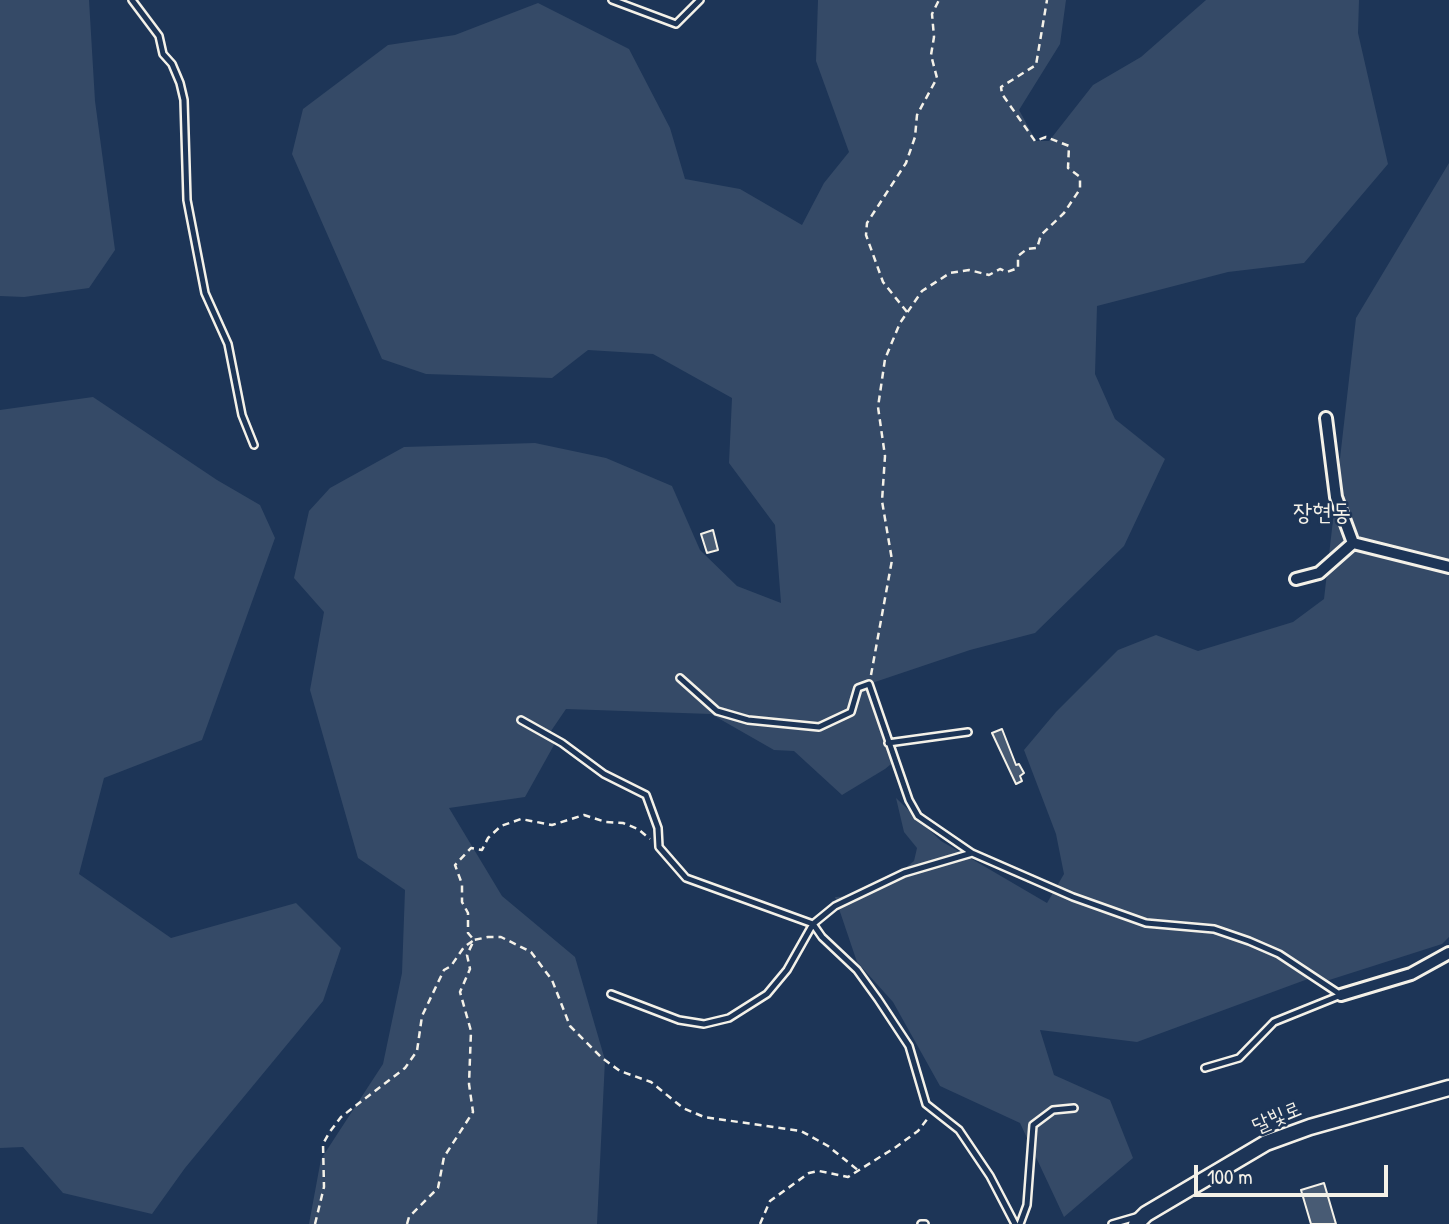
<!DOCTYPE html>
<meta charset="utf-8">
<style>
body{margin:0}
#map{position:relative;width:1449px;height:1224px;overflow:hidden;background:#1d3557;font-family:"Patrick Hand",sans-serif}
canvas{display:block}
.scale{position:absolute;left:1194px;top:1165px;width:194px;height:32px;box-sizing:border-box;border:4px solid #f4f1e8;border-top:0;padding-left:9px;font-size:21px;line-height:24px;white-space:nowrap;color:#f4f1e8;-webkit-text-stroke:5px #1d3557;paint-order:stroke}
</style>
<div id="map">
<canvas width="1449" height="1224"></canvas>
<div class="scale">100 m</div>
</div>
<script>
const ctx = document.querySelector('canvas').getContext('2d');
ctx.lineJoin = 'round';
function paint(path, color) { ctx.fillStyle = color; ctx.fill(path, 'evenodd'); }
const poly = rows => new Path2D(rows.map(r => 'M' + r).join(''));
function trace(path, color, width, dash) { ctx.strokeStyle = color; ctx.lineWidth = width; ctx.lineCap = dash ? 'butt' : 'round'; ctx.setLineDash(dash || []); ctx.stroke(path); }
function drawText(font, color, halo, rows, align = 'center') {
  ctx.font = font + ' "Patrick Hand","Poor Story",sans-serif'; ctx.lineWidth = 5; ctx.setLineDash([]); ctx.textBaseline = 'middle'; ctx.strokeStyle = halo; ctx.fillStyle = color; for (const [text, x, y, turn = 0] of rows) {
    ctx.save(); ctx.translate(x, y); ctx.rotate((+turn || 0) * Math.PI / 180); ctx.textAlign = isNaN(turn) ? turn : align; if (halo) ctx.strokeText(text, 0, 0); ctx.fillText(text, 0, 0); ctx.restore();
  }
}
paint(poly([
 [0,0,89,0,95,101,115,250,89,288,24,297,0,296],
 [818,0,1066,0,1060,44,1019,110,1036,141,1049,141,1093,85,1141,57,1206,0,1359,0,1358,33,1388,164,1304,263,1228,272,1097,306,1095,374,1115,419,1165,459,1124,546,1035,633,970,650,869,684,896,760,885,769,842,795,794,751,774,750,711,714,566,709,551,731,554,745,525,797,449,808,502,896,575,957,605,1060,597,1224,309,1224,321,1159,383,1064,402,973,405,890,358,858,310,690,324,612,294,578,309,511,330,488,404,447,535,443,606,458,672,486,700,550,737,586,781,603,775,525,729,463,732,398,653,354,588,350,552,378,426,374,382,359,292,154,303,109,388,45,455,35,538,3,629,49,670,128,685,179,740,189,802,225,824,183,849,152,816,61],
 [1449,163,1449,937,1442,944,1323,982,1316,976,1137,1042,1040,1030,1054,1075,1110,1100,1133,1158,1064,1217,1020,1123,940,1086,893,1002,857,962,835,897,858,896,893,878,914,861,917,848,904,832,896,798,941,841,1047,903,1064,874,1056,834,1024,750,1056,712,1118,650,1156,635,1198,651,1293,622,1324,599,1356,318],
 [93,397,217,480,260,505,275,538,202,740,104,778,79,874,171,938,296,903,341,948,323,1001,185,1168,152,1214,63,1193,23,1147,0,1148,0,410]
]), '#354a67');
const building = poly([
 [713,530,718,550,707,553,701,534,713,530],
 [1002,729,1016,765,1019,764,1024,773,1020,776,1022,781,1016,784,992,733,1002,729],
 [1324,1183,1336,1224,1311,1224,1301,1190,1324,1183]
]);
paint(building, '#485b74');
trace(building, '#f4f1e8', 2);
const service = poly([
 [132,0,159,36,163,54,172,64,180,83,184,100,187,200,205,293,228,344,242,415,254,445],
 [612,0,676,24,700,0],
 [680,678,717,711,748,720,819,727,851,712,858,688,869,684,909,800,918,816,972,853,1073,897,1146,923,1214,929,1249,941,1279,954,1341,995,1274,1022,1239,1058,1205,1068],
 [521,720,562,743,604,774,646,795,658,828,659,847,686,878,813,924,835,906,904,873,972,853],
 [888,743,968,732],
 [611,994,679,1020,704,1024,729,1018,767,994,787,970,813,924,822,937,857,970,878,999,909,1046,926,1104,959,1130,990,1176,1015,1224],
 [921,1224,925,1224],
 [1020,1224,1027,1205,1033,1125,1053,1110,1074,1108],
 [1112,1224,1136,1217]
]);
const minor = poly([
 [1326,418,1336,497,1353,543],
 [1296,579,1319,573,1353,543,1449,567],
 [1341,995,1411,974,1449,953]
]);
const secondary = poly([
 [1136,1224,1146,1214,1266,1143,1310,1127,1449,1088]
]);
trace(service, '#f4f1e8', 10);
trace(minor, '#f4f1e8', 16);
trace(secondary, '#f4f1e8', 19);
trace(poly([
 [907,312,883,282,866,235,867,223,906,163,915,137,917,115,937,78,931,55,934,37,932,14,939,0],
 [871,675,892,560,882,501,885,456,878,407,885,359,900,323,922,291,950,273,969,270,989,275,1000,269,1007,272,1018,268,1018,256,1027,249,1037,248,1041,235,1064,213,1080,189,1080,177,1068,168,1069,146,1046,137,1035,141,1002,94,1001,87,1036,65,1047,0],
 [315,1224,324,1187,323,1144,329,1133,341,1117,405,1068,417,1051,422,1016,444,970,451,966,464,947,474,940,468,933,468,913,462,902,462,884,455,865,471,848,482,850,488,838,501,826,521,819,552,825,584,815,606,822,623,823,638,829,650,839],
 [407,1224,409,1217,438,1188,444,1157,473,1112,469,1084,471,1031,460,992,470,969,467,955,474,940,488,937,501,937,531,952,552,980,570,1026,602,1058,620,1071,651,1082,683,1108,704,1117,801,1131,828,1146,859,1171],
 [760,1224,770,1201,809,1173,819,1171,848,1177,896,1147,918,1131,928,1118]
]), '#f4f1e8', 2.5, [7, 5]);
trace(service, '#1d3557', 5);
trace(minor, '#1d3557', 10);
trace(secondary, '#1d3557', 14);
drawText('21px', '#f4f1e8', '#1d3557', [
 ["달빛로",1277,1118,-22]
]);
drawText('24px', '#f4f1e8', '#1d3557', [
 ["장현동",1322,514]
]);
</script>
